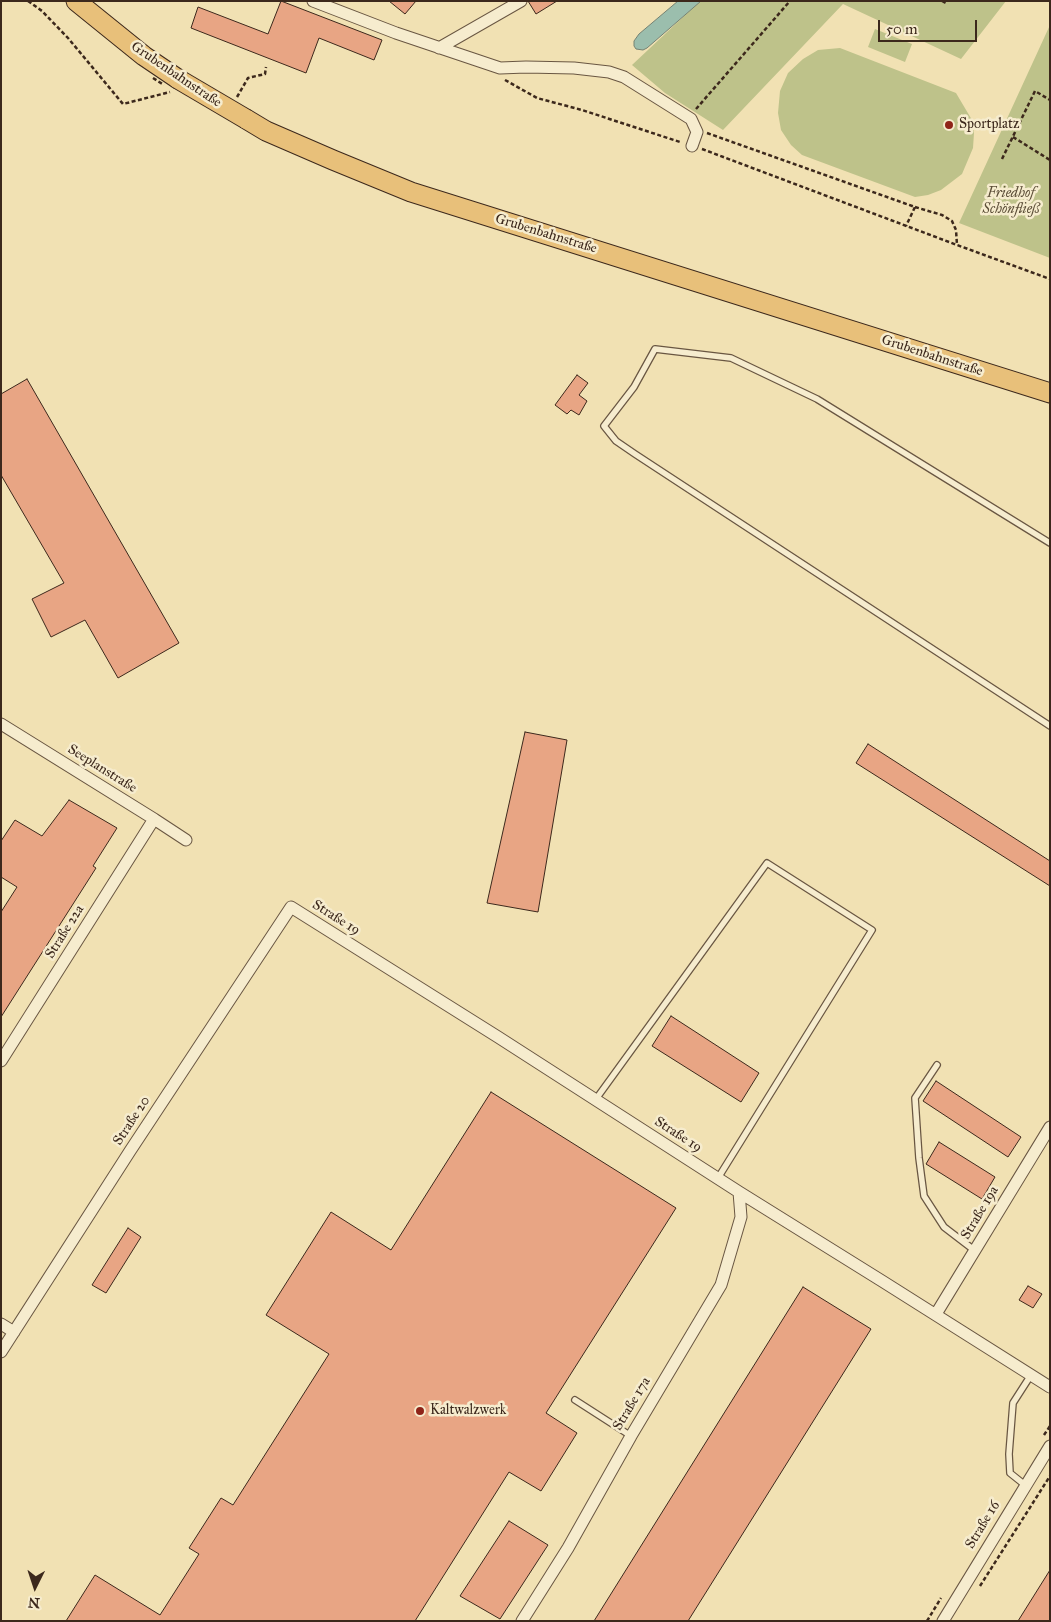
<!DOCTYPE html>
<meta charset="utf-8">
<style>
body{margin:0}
#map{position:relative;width:1051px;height:1622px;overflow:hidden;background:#f1e1b3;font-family:"IM FELL Great Primer",serif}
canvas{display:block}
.frame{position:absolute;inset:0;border:2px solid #3c281c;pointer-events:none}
.north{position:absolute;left:10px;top:1562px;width:50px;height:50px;-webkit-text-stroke:4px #f6ecce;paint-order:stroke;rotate:184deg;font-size:14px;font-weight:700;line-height:20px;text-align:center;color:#3c281c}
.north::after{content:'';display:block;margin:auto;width:18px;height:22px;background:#3c281c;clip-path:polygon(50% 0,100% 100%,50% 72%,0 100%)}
.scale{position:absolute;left:878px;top:20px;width:99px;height:22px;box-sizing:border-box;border:2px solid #3c281c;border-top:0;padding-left:6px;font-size:15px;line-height:18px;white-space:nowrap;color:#3c281c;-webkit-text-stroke:4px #f6ecce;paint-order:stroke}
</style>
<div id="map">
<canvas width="1051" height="1622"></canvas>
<div class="frame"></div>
<div class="north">N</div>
<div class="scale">50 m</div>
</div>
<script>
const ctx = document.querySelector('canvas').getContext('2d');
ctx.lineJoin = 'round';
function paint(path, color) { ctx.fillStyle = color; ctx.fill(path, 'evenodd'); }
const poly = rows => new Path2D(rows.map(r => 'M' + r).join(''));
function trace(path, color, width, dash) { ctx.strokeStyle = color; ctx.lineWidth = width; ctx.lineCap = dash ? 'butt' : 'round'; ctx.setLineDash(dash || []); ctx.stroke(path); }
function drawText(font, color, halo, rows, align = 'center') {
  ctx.font = font + ' "IM FELL Great Primer",serif'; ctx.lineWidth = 5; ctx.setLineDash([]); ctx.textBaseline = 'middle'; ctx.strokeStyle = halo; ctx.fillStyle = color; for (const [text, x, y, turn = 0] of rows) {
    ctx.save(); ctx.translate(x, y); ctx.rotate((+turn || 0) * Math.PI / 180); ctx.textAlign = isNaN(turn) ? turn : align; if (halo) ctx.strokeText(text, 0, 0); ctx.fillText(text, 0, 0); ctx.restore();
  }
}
paint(poly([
 [700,1,1006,1,961,59,843,4,723,130,665,93,632,65],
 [1050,25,1050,258,959,223],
 [875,29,912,44,905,62,868,47],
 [840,48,956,93,972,120,974,133,973,148,962,174,941,190,928,195,915,197,802,155,791,145,781,130,778,113,780,91,788,73,803,59,818,50]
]), '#bec28a');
const water = poly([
 [678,1,701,1,647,48,643,50,636,49,634,46,634,41,639,34,678,1]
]);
paint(water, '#9bbead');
trace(water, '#758273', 1);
const building = poly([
 [281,1,382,40,374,60,319,38,306,73,191,28,198,7,268,34,281,1],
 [389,1,416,1,405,14,389,1],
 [528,1,557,1,536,14,528,1],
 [577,375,588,383,579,395,587,401,579,415,571,410,567,414,555,405,577,375],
 [27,379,179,643,118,678,85,620,51,637,32,599,64,583,1,475,1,394,27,379],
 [525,732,567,740,538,912,487,903,525,732],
 [868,744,1050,861,1050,886,856,763,868,744],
 [69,800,117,828,93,866,96,868,1,1017,1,912,17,887,1,877,1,841,15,820,42,836,69,800],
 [671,1016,759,1073,741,1102,652,1046,671,1016],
 [936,1081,1021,1137,1008,1157,923,1101,936,1081],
 [491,1092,676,1208,546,1413,577,1433,541,1491,509,1472,415,1621,66,1621,95,1575,160,1615,199,1554,189,1548,221,1498,233,1505,329,1354,266,1315,331,1212,391,1250,491,1092],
 [939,1142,995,1177,982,1199,926,1164,939,1142],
 [128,1228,141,1237,106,1293,92,1285,128,1228],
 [1028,1286,1042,1294,1033,1308,1019,1300,1028,1286],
 [803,1287,871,1329,688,1621,594,1621,803,1287],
 [509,1521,548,1545,500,1619,460,1596,509,1521],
 [1050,1570,1050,1621,1018,1621,1050,1570]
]);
paint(building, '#e8a584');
trace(building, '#3c281c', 1);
const lane = poly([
 [1050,543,817,399,731,358,655,349,634,387,604,426,616,441,635,454,1050,726],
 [937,1065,915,1098,919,1158,924,1196,944,1227,974,1250],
 [596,1099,767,863,872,930,718,1178],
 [575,1400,631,1436],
 [1025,1485,1010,1473,1009,1454,1013,1403,1031,1375]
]);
const street = poly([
 [313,1,396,33,500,68,526,67,574,68,609,72,624,77,691,119,697,132,692,146],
 [439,48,521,1],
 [1,724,154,819,186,840],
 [1,1061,154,819],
 [936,1314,1050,1127],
 [1,1324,14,1332],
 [1,1352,130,1151,291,907,498,1037,739,1192,882,1281,1050,1387],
 [522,1621,568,1548,631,1436,721,1285,741,1217,739,1192],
 [943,1621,1050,1446]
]);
const primary = poly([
 [76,1,144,56,178,79],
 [246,119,266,131,333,160,411,192,1050,393]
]);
trace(lane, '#695642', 8);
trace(street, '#695642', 13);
trace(primary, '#3c281c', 21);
trace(poly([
 [28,1,42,11,68,38,123,104,170,92],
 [942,1,946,3],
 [505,80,537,98,582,110,680,142],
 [237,97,248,78,265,74,266,67],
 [696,109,790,1],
 [707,133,915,207,906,226],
 [1013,137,1050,160],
 [702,149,957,245,1050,279],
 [1002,159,1035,91,1050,100],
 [915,207,942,215,952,221,956,230,957,245],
 [1044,1435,1050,1426],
 [980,1586,1050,1476],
 [927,1621,941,1598]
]), '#3c281c', 2.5, [4, 2.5]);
trace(lane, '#f6ecce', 5.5);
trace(street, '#f6ecce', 11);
trace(primary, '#e8c07a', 19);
const primaryBridge = poly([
 [178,79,246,119]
]);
trace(primaryBridge, '#3c281c', 21, []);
trace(poly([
 [153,78,164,85]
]), '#3c281c', 2.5, [4, 2.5]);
trace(primaryBridge, '#e8c07a', 19);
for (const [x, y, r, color] of [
 [949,125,5,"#8f2418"],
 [420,1411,5,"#8f2418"]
]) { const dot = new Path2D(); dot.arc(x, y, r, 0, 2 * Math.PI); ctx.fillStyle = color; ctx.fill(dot); trace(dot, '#f6ecce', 2); }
drawText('14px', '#3c281c', '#f6ecce', [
 ["Grubenbahnstraße",176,75,34],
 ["Grubenbahnstraße",546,234,17],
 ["Grubenbahnstraße",932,356,18],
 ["Seeplanstraße",102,769,32],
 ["Straße 19",336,918,32],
 ["Straße 22a",65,932,-58],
 ["Straße 20",132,1121,-57],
 ["Straße 19",678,1135,33],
 ["Straße 19a",980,1213,-59],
 ["Straße 17a",632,1404,-59],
 ["Straße 16",983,1525,-59]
]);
drawText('14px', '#3c281c', '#f6ecce', [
 ["Sportplatz",959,125],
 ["Kaltwalzwerk",430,1411]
], 'left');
drawText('italic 14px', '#5c4e38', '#f6ecce', [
 ["Friedhof",1011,194],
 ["Schönfließ",1011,210]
]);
</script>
